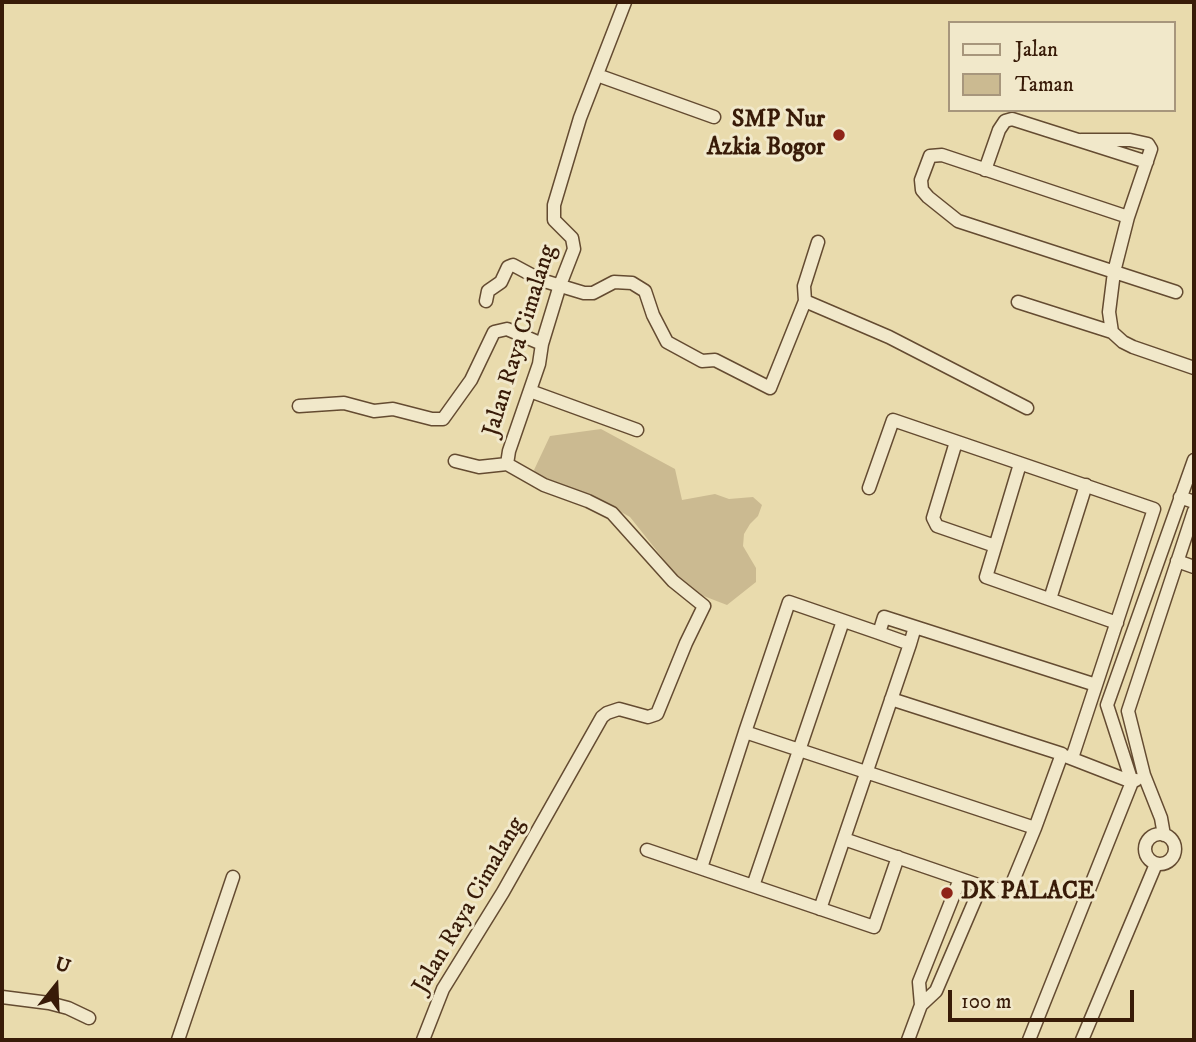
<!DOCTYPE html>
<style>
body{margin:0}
#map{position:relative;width:1196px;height:1042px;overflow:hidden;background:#e9dbad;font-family:"IM FELL DW Pica",serif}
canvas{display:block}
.frame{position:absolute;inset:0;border:4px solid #381b08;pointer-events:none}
.legend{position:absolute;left:948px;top:21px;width:228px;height:91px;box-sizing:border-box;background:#f1e8ca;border:2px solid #a7967c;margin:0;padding:9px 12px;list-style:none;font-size:21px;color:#381b08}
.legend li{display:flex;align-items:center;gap:14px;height:35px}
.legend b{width:35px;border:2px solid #a7967c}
.north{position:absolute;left:21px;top:951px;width:70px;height:70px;-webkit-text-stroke:5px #f1e8ca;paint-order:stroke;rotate:18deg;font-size:19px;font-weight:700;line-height:28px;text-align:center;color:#381b08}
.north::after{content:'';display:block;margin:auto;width:24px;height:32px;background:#381b08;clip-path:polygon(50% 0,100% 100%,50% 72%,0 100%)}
.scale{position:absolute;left:948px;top:990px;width:186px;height:32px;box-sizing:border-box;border:4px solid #381b08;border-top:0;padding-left:9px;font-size:21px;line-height:24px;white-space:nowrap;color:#381b08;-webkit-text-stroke:5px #f1e8ca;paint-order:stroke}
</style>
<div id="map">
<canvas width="1196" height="1042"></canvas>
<div class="frame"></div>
<ul class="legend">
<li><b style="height:9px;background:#f1e8ca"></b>Jalan</li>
<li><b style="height:19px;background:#cbba91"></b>Taman</li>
</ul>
<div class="north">U</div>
<div class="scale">100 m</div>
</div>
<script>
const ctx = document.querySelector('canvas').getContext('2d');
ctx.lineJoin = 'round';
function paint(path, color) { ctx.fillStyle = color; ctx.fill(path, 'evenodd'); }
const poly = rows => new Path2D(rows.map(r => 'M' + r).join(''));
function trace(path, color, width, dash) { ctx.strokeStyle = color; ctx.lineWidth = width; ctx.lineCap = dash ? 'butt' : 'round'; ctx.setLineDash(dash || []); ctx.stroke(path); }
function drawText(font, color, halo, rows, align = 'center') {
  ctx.font = font + ' "IM FELL DW Pica",serif'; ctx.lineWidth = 6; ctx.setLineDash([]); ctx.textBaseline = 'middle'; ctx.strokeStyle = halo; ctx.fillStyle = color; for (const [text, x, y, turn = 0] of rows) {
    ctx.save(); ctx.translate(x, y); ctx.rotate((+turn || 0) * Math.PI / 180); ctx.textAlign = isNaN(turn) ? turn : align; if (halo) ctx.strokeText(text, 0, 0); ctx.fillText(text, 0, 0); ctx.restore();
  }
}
paint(poly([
 [601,429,675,469,682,500,715,494,729,499,753,497,762,505,758,516,750,524,744,534,743,546,756,568,756,582,727,605,688,590,630,517,598,499,550,486,540,480,534,470,550,436]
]), '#cbba91');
const street = poly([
 [597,75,714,117],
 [1081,140,1130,140,1148,144,1151,149,1128,217,1114,272,1109,312,1112,332,1123,342,1133,347,1194,368],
 [985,170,999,130,1005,121,1012,119,1147,162],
 [1128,217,942,155,930,156,921,180,922,190,928,197,958,221,1176,292],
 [486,301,488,291,501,282,508,267,513,265,541,280,584,293,593,293,614,282,632,283,645,291,653,315,667,342,702,361,715,360,770,388,805,301,804,286,818,242],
 [805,301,889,337,1027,408],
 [1018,302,1112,332],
 [530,391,637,430],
 [299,406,344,403,374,411,393,409,432,419,443,419,471,380,494,332,507,329,542,344],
 [956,442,933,518,937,526,995,546],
 [455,461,479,467,507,464],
 [1020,464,986,577,1117,623],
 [869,488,893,420,1154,509,1072,758],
 [1180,497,1194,502],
 [1177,561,1194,567],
 [1050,599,1086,485],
 [843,621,753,886,874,927,898,857],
 [915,627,910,644,879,633,884,617,1096,685],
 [879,633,789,602,745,732,1035,828],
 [1065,756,1132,782,1136,780],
 '1145 849a15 15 0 1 1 30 0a15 15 0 1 1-30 0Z',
 [1164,835,1161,818,1144,775,1128,711,1194,511],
 [844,839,981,886,1007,891,1011,886,1035,828,1062,754,891,699],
 [647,850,753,886],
 [701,868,745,732],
 [960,879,919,982,921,1005,936,991,981,886],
 [820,909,910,644],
 [2,997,49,1003,68,1008,89,1018],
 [178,1040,233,877],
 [423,1040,443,989,503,892,602,717,607,713,619,709,648,717,657,714,686,643,704,606,673,581,612,513,588,501,544,485,507,464,509,451,539,364,542,344,560,285,574,249,572,238,554,220,554,205,580,118,625,2],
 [908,1040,921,1005],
 [1029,1040,1132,782,1107,705,1194,460],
 [1082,1040,1156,864]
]);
trace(street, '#644b31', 15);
trace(street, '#f1e8ca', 12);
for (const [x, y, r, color] of [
 [839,135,7,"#8f2418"],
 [947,893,7,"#8f2418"]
]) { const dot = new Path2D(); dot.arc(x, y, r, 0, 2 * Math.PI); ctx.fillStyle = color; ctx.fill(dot); trace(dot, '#f1e8ca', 2.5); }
drawText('bold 24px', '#381b08', '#f1e8ca', [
 ["SMP Nur",825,121],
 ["Azkia Bogor",825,149],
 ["DK PALACE",961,893,"left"]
], 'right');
drawText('24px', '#381b08', '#f1e8ca', [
 ["Jalan Raya Cimalang",521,341,-73],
 ["Jalan Raya Cimalang",470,906,-60]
]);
</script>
